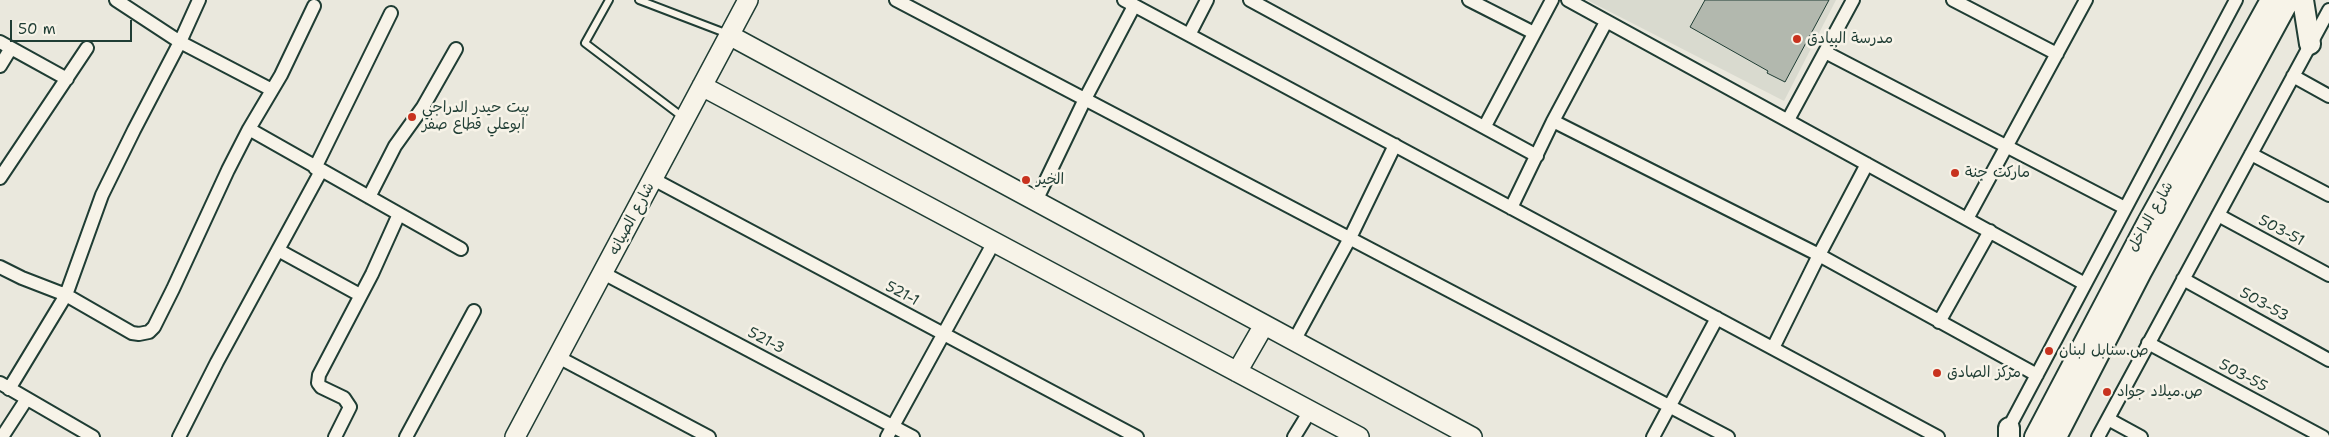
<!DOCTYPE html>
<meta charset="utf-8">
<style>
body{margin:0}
#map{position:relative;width:2329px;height:437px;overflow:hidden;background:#eae8dd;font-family:"Shantell Sans",sans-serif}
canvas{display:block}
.scale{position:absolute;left:10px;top:20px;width:122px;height:22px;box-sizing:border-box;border:2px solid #1f3d34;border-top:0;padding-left:6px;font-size:15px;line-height:18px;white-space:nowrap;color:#1f3d34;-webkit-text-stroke:4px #f7f3e8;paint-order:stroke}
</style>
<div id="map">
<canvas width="2329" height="437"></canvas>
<div class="scale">50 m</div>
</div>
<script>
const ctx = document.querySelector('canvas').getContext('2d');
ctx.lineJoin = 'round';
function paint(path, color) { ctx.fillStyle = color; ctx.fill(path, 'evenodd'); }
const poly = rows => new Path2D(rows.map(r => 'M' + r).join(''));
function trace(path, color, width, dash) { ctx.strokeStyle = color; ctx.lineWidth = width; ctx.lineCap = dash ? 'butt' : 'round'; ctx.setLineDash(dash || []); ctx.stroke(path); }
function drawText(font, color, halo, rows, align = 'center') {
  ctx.font = font + ' "Shantell Sans","Playpen Sans Arabic",sans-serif'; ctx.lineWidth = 5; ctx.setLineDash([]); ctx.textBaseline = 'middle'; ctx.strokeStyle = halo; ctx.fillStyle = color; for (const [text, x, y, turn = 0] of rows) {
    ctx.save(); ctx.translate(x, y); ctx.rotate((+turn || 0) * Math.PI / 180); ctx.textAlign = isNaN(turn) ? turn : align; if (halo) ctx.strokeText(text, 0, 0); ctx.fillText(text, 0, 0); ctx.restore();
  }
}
paint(poly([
 [1587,0,1836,0,1784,101]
]), '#d9dacf');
const building = poly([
 [1705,0,1829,0,1785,82,1767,73,1768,71,1690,27,1705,0]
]);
paint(building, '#b2b8ae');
trace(building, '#1f3d34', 1);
const lane = poly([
 [609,0,585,43,684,118],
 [639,0,728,34]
]);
const street = poly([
 [116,0,180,42,272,90],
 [896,0,1728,437],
 [1124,0,1938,437],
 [1250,0,1537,156],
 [1469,0,1534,33],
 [1568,0,2085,284],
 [1953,0,2057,54],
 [1189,35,1207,0],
 [0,42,67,79],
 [1825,52,2125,208],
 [0,66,11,48],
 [2293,76,2329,96],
 [1788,120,1853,0],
 [1553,121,1819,255,2037,375],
 [1485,126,1552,0],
 [249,129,461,249],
 [2251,154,2329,195],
 [315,168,391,13],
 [0,178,87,48],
 [653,179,1137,437],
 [369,197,395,146,423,107,456,49],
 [1036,201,1085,99,1134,6],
 [1511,208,1553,121,1606,22],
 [2218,215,2329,275],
 [1967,219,2086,0],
 [278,250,360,295],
 [0,267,22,278,66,295,132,333,139,334,149,332,154,327,173,289,228,170,249,129,281,75,314,6],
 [603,273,913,437],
 [2183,279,2329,360],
 [1939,322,1990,231],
 [1294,341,1350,238,1395,145],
 [2148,343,2323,437],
 [1773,348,1819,255,1867,164],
 [558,357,709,437],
 [0,383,93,437],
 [9,389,66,295,102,195,134,130,180,42,199,0],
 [2108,419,2141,437],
 [2006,433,2236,0],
 [2,437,26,400],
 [179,437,217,362,321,171],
 [335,437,350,407,344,398,321,387,318,383,319,375,372,274,399,214],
 [406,437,474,311],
 [887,437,994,242],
 [1294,437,1310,411],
 [1653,437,1717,318],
 [2098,437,2329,10]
]);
const secondary = poly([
 [729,35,1472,437],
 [702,86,1359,437],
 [1237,372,1264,325],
 [515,437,748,0]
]);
const primary = poly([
 [2303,0,2310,44],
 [2009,428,2009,437],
 [2035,437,2147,224,2271,0],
 [2056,437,2141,272,2289,0]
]);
trace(lane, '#1f3d34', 10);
trace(street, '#1f3d34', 16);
trace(secondary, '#1f3d34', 22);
trace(primary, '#1f3d34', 24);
trace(lane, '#f7f3e8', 6);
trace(street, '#f7f3e8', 12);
trace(secondary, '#f7f3e8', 19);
trace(primary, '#f7f3e8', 20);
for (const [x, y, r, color] of [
 [1797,39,5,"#c8321e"],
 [412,117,5,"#c8321e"],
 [1955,173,5,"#c8321e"],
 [1026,180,5,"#c8321e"],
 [2049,351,5,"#c8321e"],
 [1937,373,5,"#c8321e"],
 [2107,392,5,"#c8321e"]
]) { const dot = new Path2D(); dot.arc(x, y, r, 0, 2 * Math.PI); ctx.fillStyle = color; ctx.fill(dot); trace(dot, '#f7f3e8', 2); }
drawText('15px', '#1f3d34', '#f7f3e8', [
 ["مدرسة البيادق",1807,39],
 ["بيت حيدر الدراجي",422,108],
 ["ابوعلي قطاع صفر",422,125],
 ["ماركت جنة",1965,173],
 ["الخير",1036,180],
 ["ص.سنابل لبنان",2059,351],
 ["مركز الصادق",1947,373],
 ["ص.ميلاد جواد",2117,392]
], 'left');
drawText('15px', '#1f3d34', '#f7f3e8', [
 ["شارع الداخل",2151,217,-61],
 ["شارع الصيانه",632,219,-62],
 ["503-51",2281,231,28],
 ["521-1",902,294,28],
 ["503-53",2264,305,29],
 ["521-3",766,341,28],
 ["503-55",2243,376,28]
]);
</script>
